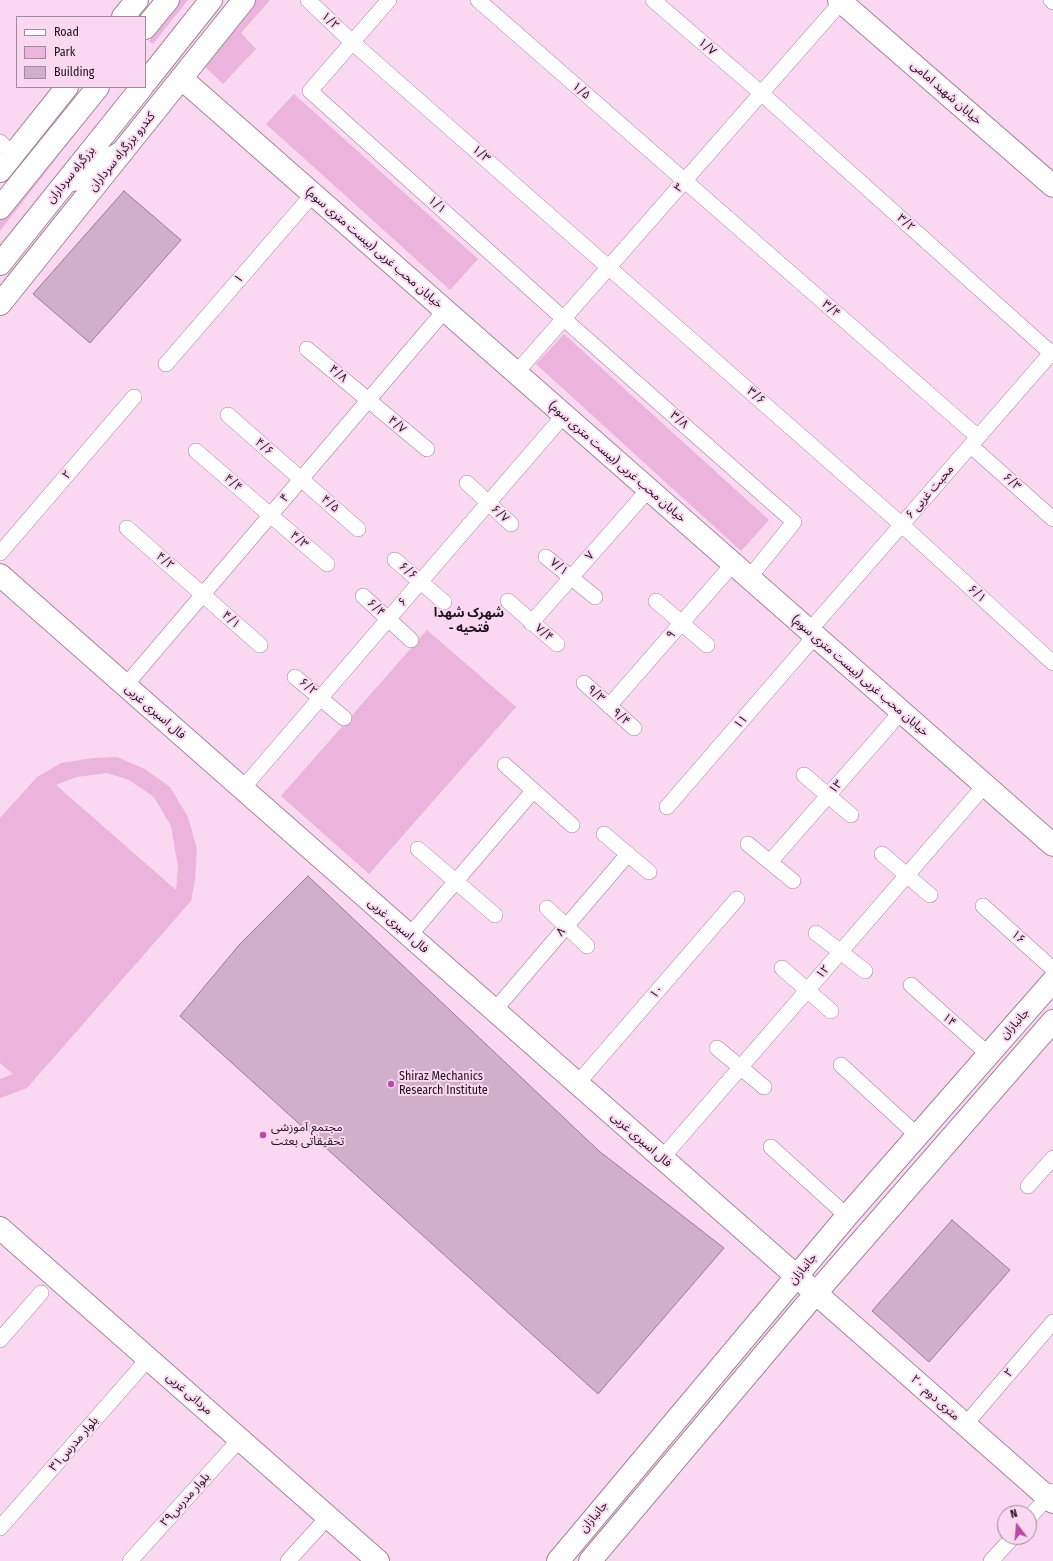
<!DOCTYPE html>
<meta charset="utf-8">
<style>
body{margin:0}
#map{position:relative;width:1053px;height:1561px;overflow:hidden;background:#fad8f1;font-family:"Fira Sans Condensed",sans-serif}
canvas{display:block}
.legend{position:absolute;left:16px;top:16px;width:130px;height:72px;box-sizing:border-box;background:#fad8f1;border:1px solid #a2899b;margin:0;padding:5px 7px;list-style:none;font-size:12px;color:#1d121a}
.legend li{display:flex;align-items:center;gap:8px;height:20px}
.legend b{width:20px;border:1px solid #a2899b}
.north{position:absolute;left:997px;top:1505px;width:40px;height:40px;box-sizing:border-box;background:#fad8f1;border:1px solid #a2899b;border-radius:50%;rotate:344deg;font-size:11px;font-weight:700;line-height:16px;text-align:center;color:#1d121a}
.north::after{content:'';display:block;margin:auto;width:14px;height:18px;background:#bb4aa6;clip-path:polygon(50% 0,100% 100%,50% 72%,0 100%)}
</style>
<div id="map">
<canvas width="1053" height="1561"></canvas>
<ul class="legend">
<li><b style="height:5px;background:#fff"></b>Road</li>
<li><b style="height:11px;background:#eab4dc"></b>Park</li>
<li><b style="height:11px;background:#d0b0c8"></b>Building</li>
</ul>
<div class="north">N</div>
</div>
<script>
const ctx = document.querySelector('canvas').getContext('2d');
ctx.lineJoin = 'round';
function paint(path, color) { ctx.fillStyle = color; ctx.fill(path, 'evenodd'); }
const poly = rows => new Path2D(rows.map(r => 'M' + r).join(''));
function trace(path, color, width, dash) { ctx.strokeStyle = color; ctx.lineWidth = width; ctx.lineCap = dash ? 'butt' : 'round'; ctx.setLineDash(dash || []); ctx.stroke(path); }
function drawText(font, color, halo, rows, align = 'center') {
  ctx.font = font + ' "Fira Sans Condensed","Noto Sans Arabic",sans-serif'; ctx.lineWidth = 4; ctx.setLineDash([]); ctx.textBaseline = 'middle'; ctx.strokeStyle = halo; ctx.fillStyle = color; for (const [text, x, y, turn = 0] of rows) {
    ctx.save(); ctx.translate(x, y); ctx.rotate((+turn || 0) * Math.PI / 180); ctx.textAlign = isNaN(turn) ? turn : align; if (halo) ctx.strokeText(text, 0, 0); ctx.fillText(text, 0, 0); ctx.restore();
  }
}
paint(poly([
 [179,0,188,0,153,44,149,41],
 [253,0,270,0,241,33,256,49,223,84,202,64],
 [106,87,109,91,0,231,0,218],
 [294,94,478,259,450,290,266,124],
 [564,334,769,520,741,551,536,364],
 [427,630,516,707,369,874,281,796],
 [117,757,145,769,170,787,188,817,197,849,195,879,191,901,27,1088,0,1098,0,1079,13,1074,0,1063,0,818,37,777,61,763,93,758],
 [107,773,129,780,154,797,171,826,178,867,176,890,56,785,77,777]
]), '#eab4dc');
const building = poly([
 [124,191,181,240,90,343,33,294,124,191],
 [308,876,599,1151,724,1248,598,1394,180,1016,239,945,308,876],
 [952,1220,1010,1270,929,1362,872,1311,952,1220]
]);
paint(building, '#d0b0c8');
trace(building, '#997b91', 1);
const street = poly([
 [308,0,352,42,902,525,1053,663],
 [389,0,310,91,564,319,794,522,749,578],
 [478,0,978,437],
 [653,0,761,93,1051,353],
 [1051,0,1053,2],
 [0,142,13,154],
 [307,349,427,449],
 [166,364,313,194],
 [516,373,843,0],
 [228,415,358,529],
 [971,446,1053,519],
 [196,451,327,564],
 [467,483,511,524],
 [127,528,260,645],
 [0,553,134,397],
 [546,557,595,597],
 [395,560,444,602],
 [363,596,411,640],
 [508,601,557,644],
 [656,601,707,645],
 [531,623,649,489],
 [809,631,1053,351],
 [295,677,344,718],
 [584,683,634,728],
 [125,686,445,310],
 [609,706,733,564],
 [505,765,572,825],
 [804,775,851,815],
 [242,789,564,415],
 [667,807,815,636],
 [604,834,649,872],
 [748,844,793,881],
 [418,849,495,915],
 [882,854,930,895],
 [770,862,901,712],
 [983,906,1053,969],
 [547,908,587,946],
 [816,933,865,971],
 [409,936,533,791],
 [782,968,831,1011],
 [911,985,988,1054],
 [494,1011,628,854],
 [717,1048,764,1087],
 [841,1065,918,1136],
 [577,1084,737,899],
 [771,1147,847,1216],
 [662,1158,985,785],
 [1028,1186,1053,1158],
 [0,1340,41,1293],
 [965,1425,1053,1322],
 [1029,1518,1053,1491],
 [0,1528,148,1359],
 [130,1561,240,1439],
 [288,1561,328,1517],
 [991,1561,1013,1537]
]);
const secondary = poly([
 [839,0,1053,186],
 [123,17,137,0],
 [181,78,1053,845],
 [0,171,67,87],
 [0,304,244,0],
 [0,575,1053,1502],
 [0,1228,378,1561],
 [558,1561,847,1216,1053,981],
 [590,1561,816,1293,1053,1021]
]);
const highway = poly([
 [145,28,168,0],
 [145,83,211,0],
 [73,180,122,152],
 [0,208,98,87],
 [0,264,142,87]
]);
trace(street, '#a3849b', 16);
trace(secondary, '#a3849b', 24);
trace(highway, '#a3849b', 24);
trace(street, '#fff', 15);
trace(secondary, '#fff', 22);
trace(highway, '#fff', 22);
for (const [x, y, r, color] of [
 [391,1084,4,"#bb4aa6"],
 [263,1135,4,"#bb4aa6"]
]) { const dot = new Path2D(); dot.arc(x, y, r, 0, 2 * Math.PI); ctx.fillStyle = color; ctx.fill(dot); trace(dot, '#fad8f1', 1.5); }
drawText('12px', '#1d121a', '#fad8f1', [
 ["۱/۲",330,21,43],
 ["۱/۷",707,47,41],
 ["۱/۵",581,91,41],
 ["خیابان شهید امامی",946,93,41],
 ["کندرو بزرگراه سرداران",122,152,-51],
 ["۱/۳",481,154,41],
 ["بزرگراه سرداران",71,175,-51],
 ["۳",679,188,-49],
 ["۱/۱",437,205,42],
 ["۳/۲",906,223,42],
 ["خیابان محب غربی (بیست متری سوم)",374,248,41],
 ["۱",239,279,-49],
 ["۳/۴",831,309,41],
 ["۴/۸",338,374,40],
 ["۳/۶",756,396,41],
 ["۳/۸",679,420,41],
 ["۴/۷",397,425,40],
 ["۴/۶",264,447,41],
 ["خیابان محب غربی (بیست متری سوم)",617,462,41],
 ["۲",67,475,-49],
 ["۶/۳",1012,482,42],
 ["۴/۴",233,483,41],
 ["محبت غربی ۶",930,492,-49],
 ["۴",285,498,-50],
 ["۴/۵",330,504,41],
 ["۶/۷",500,514,43],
 ["۴/۳",299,540,41],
 ["۷",590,556,-49],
 ["۴/۲",165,561,41],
 ["۷/۱",559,567,39],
 ["۶/۶",408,571,41],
 ["۶/۱",977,594,42],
 ["۶",403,602,-49],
 ["۶/۴",376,608,43],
 ["۴/۱",231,620,42],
 ["۷/۴",544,633,40],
 ["۹",671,635,-48],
 ["خیابان محب غربی (بیست متری سوم)",860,676,41],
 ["۶/۲",308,687,40],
 ["۹/۳",596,694,42],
 ["فال اسیری غربی",155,712,41],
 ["۹/۴",621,717,42],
 ["۱۱",741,722,-49],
 ["۱۳",836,787,-49],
 ["فال اسیری غربی",398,926,41],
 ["۸",561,932,-50],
 ["۱۶",1018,937,42],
 ["۱۲",823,972,-49],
 ["۱۰",657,992,-49],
 ["۱۴",949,1020,42],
 ["جانبازان",1015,1024,-48],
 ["فال اسیری غربی",641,1140,41],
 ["جانبازان",803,1269,-50],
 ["۲",1009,1373,-49],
 ["مردانی غربی",189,1394,41],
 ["۲۰ متری دوم",935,1398,42],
 ["بلوار مدرس۳۱",74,1444,-49],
 ["۲۹بلوار مدرس",185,1500,-48],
 ["جانبازان",594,1517,-50]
]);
drawText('12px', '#1d121a', '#fad8f1', [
 ["Shiraz Mechanics",399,1077],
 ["Research Institute",399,1091],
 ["مجتمع آموزشی",271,1128],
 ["تحقیقاتی بعثت",271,1142]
], 'left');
drawText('bold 13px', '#1d121a', '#fad8f1', [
 ["شهرک شهدا",469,613],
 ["- فتحیه",469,628]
]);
</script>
